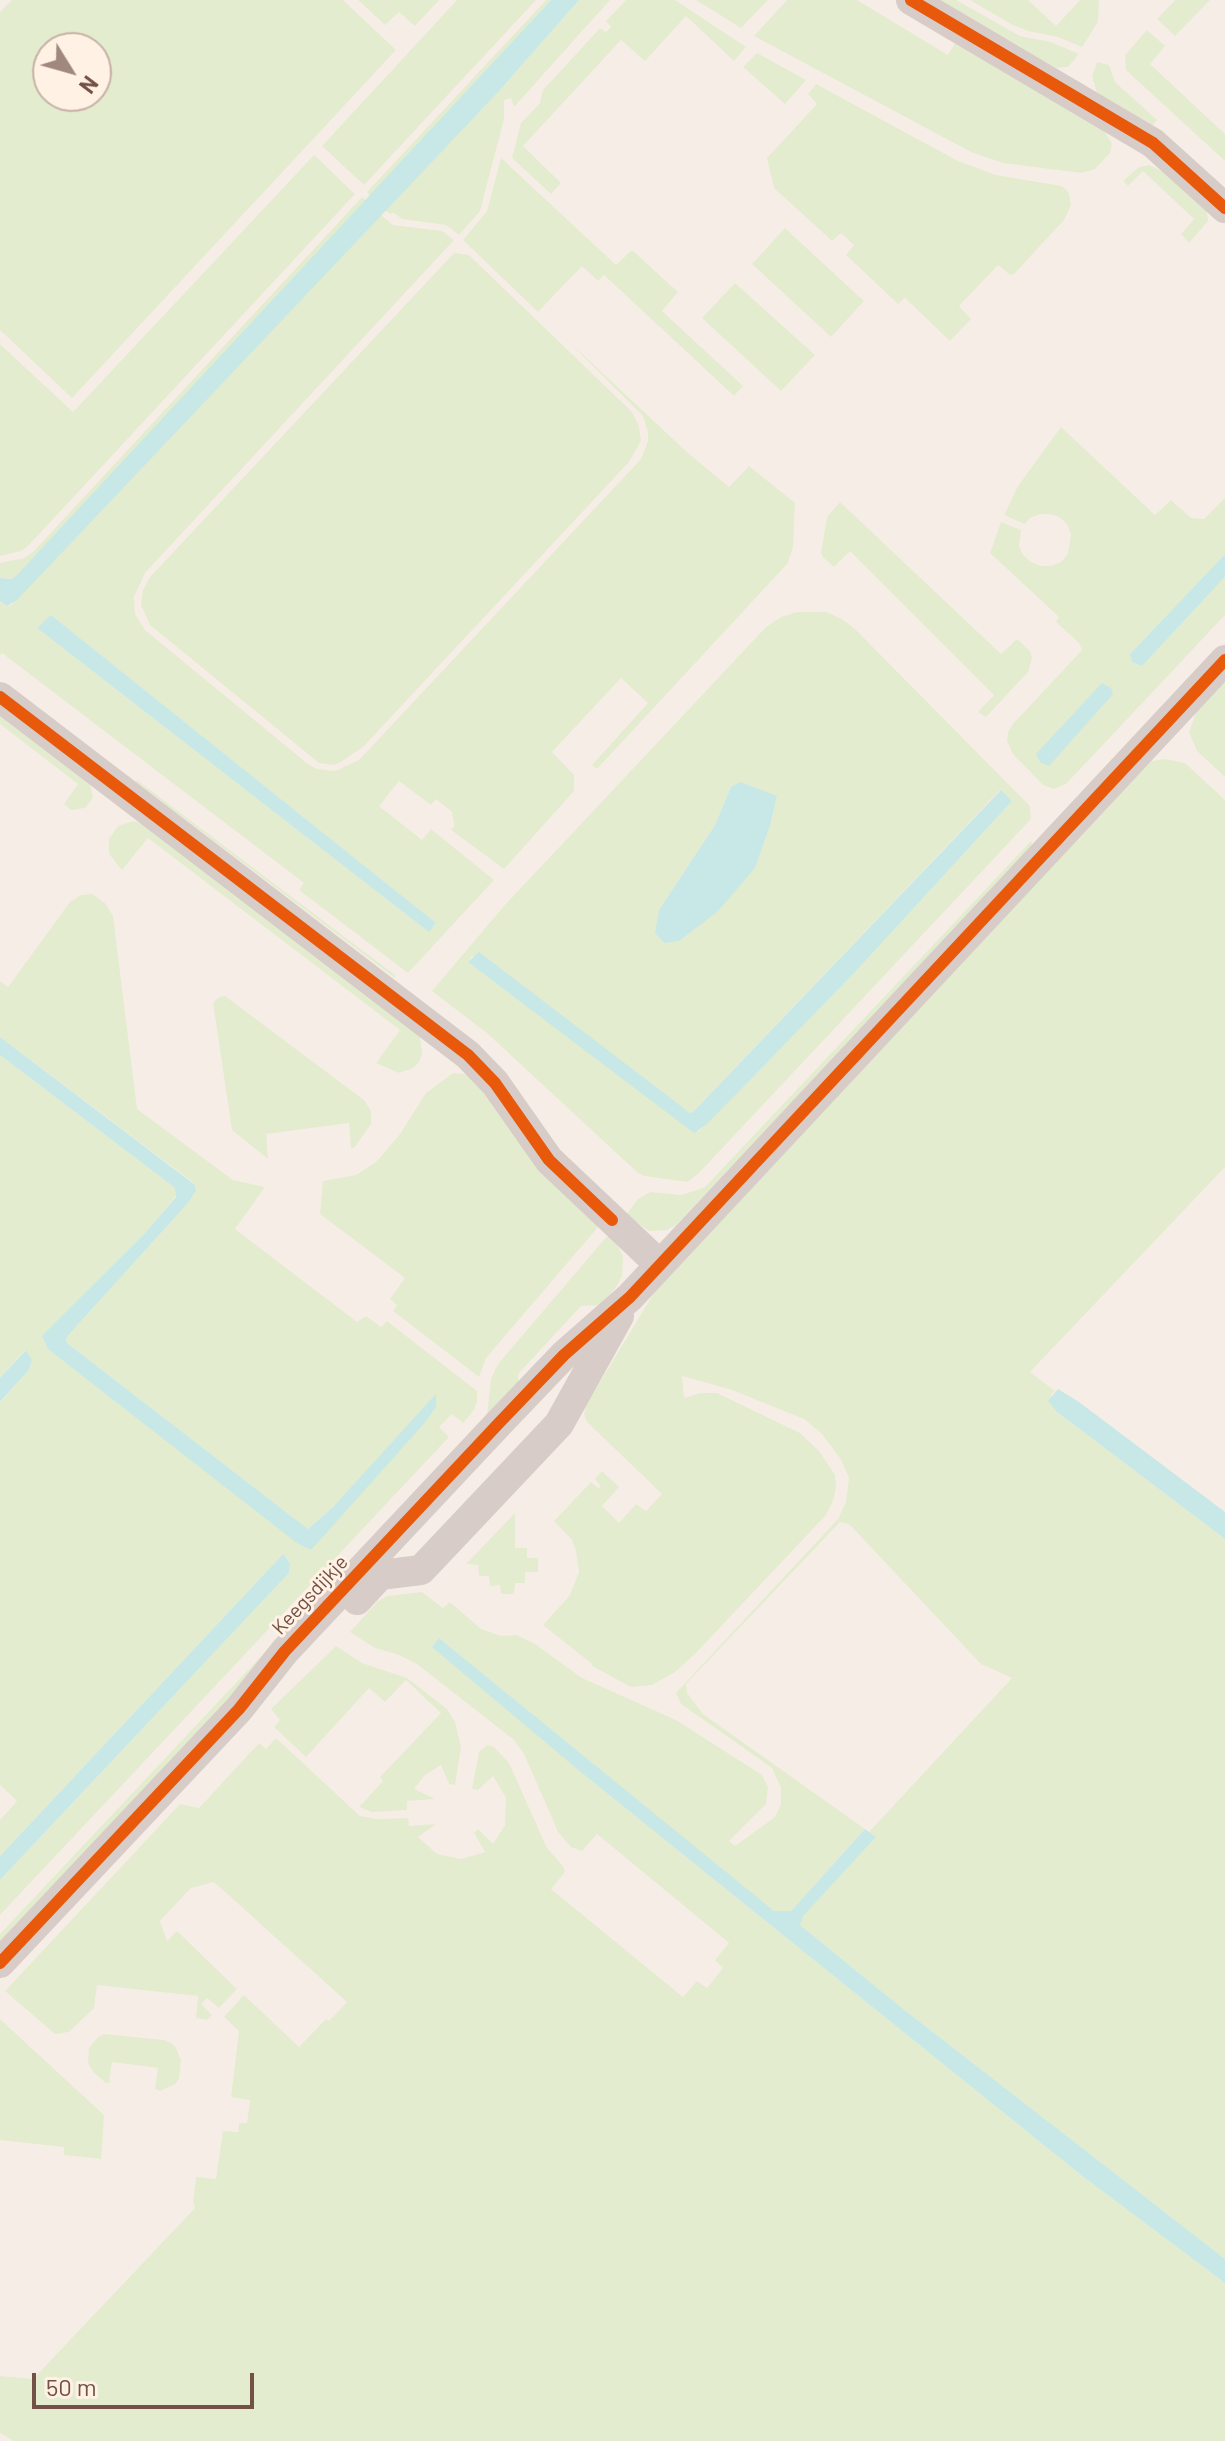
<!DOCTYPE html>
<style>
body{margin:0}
#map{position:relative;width:1225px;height:2441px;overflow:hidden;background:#f6eee6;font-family:Barlow,sans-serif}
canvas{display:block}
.north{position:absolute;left:32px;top:32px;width:80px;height:80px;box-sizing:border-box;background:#fff2e5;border:2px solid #c7b2a5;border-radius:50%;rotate:127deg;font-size:22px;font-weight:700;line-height:32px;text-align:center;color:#735146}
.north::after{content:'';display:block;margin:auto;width:28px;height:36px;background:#a1887e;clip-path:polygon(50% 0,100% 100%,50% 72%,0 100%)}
.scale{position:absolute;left:32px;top:2373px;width:222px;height:36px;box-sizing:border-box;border:4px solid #735146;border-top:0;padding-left:10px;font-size:24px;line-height:28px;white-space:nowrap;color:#735146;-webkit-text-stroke:6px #fff2e5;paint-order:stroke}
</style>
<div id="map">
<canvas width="1225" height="2441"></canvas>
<div class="north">N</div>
<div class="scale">50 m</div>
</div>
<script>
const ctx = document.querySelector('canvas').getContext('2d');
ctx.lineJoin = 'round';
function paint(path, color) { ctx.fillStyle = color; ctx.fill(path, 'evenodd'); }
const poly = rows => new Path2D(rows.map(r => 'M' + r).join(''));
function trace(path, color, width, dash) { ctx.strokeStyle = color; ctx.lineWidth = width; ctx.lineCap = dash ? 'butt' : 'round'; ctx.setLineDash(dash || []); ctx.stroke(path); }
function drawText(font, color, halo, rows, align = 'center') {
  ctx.font = font + ' Barlow,sans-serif'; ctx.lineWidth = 6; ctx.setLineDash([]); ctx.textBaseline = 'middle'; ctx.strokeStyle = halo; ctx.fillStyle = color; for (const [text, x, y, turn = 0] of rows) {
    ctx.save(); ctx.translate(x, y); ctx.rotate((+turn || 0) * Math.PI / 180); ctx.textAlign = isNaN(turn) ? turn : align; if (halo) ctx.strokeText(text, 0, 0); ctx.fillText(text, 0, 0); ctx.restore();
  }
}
paint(poly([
 [12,0,343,0,396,50,72,398,0,330,0,12],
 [48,48,96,48,96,96,48,96],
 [358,0,439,0,415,26,399,12,385,25],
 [457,0,536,0,364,185,322,146],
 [546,0,551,0,370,196,367,192],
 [579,0,610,0,514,107,511,98,504,100,504,119,480,211,459,235,446,225,402,219,394,213,390,214,384,210,500,90],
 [626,0,675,0,746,47,734,61,686,16,645,61,621,40,523,146,561,183,551,194,512,158,521,123,540,103,543,90,600,28,606,32,611,27,606,21],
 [696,0,768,0,741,28],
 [787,0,857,0,948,55,956,42,1104,130,1112,144,1110,153,1095,169,1081,173,1003,163,971,152,754,36],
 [938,0,956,0,1020,36,1051,42,1079,54,1068,67,1056,68],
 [970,0,1028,0,1056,26,1080,0,1099,0,1098,22,1082,47,1058,37,1028,31,1011,24],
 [1175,0,1210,0,1175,36,1157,19],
 [1147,30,1165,46,1150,64,1225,134,1225,161,1126,70,1125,55],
 [757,53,806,80,785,104,743,67],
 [1097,62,1109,65,1115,82,1157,120,1151,127,1097,93,1092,76],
 [816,84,958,161,996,175,1062,186,1069,193,1071,205,1064,220,1014,274,1010,275,998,265,959,306,971,319,950,341,905,298,898,304,846,255,854,245,841,233,832,241,774,188,767,158,817,104,808,94],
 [314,155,355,194,28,546,21,551,0,556,0,344,73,412],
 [501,158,616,265,632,250,678,292,662,311,743,386,734,396,604,275,598,281,582,266,538,312,463,240,487,211],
 [1149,165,1164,172,1207,211,1208,221,1189,243,1181,234,1194,219,1143,171,1128,186,1123,181,1139,167],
 [362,197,366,200,17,576,12,579,0,578,0,563,24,558,33,552],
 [380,214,393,225,442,231,454,240,145,573,134,597,135,614,145,630,308,764,317,769,335,771,359,760,641,459,648,441,648,433,643,416,563,336,688,453,729,487,749,466,795,503,793,547,788,563,597,769,592,765,648,703,621,678,552,752,574,775,574,791,504,869,451,830,454,826,452,812,436,799,431,805,399,781,379,806,422,840,431,829,494,880,408,973,299,890,304,883,2,653,0,655,0,601,7,606,11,605],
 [52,616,372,872,436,924,428,931,37,628],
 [785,228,864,301,831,337,752,264],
 [454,253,469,255,632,412,639,426,641,441,629,462,363,747,341,762,334,765,319,763,150,625,141,605,143,590,150,577],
 [735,283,815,355,781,391,702,318],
 [1061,427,1155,515,1171,500,1191,518,1204,519,1225,498,1225,554,1130,654,1142,666,1225,577,1225,615,1066,784,1054,789,1043,785,1013,754,1007,741,1008,732,1012,725,1082,650,1079,643,1056,622,1059,617,990,553,1001,522,1021,530,1019,546,1023,555,1031,562,1040,566,1051,566,1061,562,1068,554,1071,534,1067,524,1059,517,1050,514,1040,514,1030,518,1025,524,1004,515,1018,486],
 [840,502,1001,654,1017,639,1030,651,1032,658,1028,672,986,717,978,712,994,695,850,551,834,567,824,558,821,553,827,517],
 [797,612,826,612,842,619,855,629,1030,806,1031,819,698,1174,687,1182,644,1176,638,1173,488,1034,432,991,503,907,766,627,781,617],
 [731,787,777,796,770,826,755,868,659,910,715,825],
 [1000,790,1012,801,857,970,699,1131,468,962,472,956,690,1113,693,1112],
 [1225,681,1225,777,1197,751,1189,732,1197,710],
 [0,714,90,782,93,798,85,808,71,810,64,804,78,784,0,724],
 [1165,759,1185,763,1225,800,1225,1167,1030,1372,1055,1391,1051,1395,1057,1412,1225,1539,1225,2259,902,2008,800,1925,802,1916,876,1837,869,1832,1012,1678,981,1664,849,1524,840,1522,686,1684,687,1693,703,1714,865,1829,791,1911,774,1911,763,1903,439,1638,588,1778,1081,2175,1225,2283,1225,2441,14,2441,0,2433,0,2376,33,2379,195,2208,193,2203,196,2177,216,2179,223,2131,238,2132,239,2123,247,2123,250,2100,231,2097,239,2031,224,2017,244,1995,299,2047,326,2019,329,2021,347,2002,214,1882,191,1888,160,1921,167,1941,177,1931,237,1989,219,2008,207,1998,201,2004,212,2015,207,2020,196,2018,198,1996,97,1985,94,2008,69,2032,55,2034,5,1991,180,1804,199,1808,259,1743,266,1749,276,1738,360,1816,378,1819,408,1818,409,1826,436,1824,418,1837,437,1854,461,1859,485,1852,474,1833,478,1829,493,1844,505,1825,506,1798,493,1776,478,1790,472,1789,479,1752,487,1745,494,1747,509,1763,547,1848,563,1866,565,1872,551,1889,683,1997,697,1981,707,1988,723,1968,715,1960,729,1943,597,1834,582,1851,571,1847,558,1832,524,1754,514,1740,417,1664,399,1655,375,1648,350,1632,378,1601,387,1596,422,1592,443,1608,450,1602,481,1629,501,1636,517,1635,535,1644,582,1678,676,1720,762,1775,768,1787,766,1804,729,1841,735,1846,775,1817,781,1804,781,1788,772,1768,681,1704,676,1693,838,1519,846,1502,849,1478,840,1458,821,1433,804,1419,732,1390,682,1376,684,1398,700,1393,717,1393,800,1433,819,1451,835,1475,836,1486,834,1498,826,1515,695,1654,675,1672,652,1685,631,1687,592,1666,592,1664,543,1625,570,1595,579,1572,576,1551,572,1540,554,1521,591,1482,599,1489,600,1485,595,1479,602,1471,619,1487,602,1506,619,1523,636,1504,646,1511,662,1494,587,1422,584,1415,586,1405,660,1283,1143,768,1152,761],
 [137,780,395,975,395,978,136,782],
 [133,821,141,823,420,1036,422,1054,419,1062,413,1068,399,1073,376,1063,400,1030,148,838,122,870,109,854,109,839,118,826],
 [1031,841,1033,846,676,1225,667,1230,649,1231,626,1215,638,1199,650,1192,682,1195,705,1187],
 [92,894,105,903,113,916,137,1109,233,1180,265,1187,235,1229,357,1322,366,1316,381,1327,387,1321,477,1391,477,1401,474,1410,463,1423,452,1414,439,1427,449,1437,0,1915,0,1880,289,1573,290,1563,283,1554,0,1856,0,1820,17,1801,0,1785,0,1403,29,1370,32,1360,25,1350,0,1378,0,1055,175,1188,176,1196,145,1233,43,1336,48,1349,310,1549,423,1425,308,1529,67,1343,66,1338,73,1330,188,1203,194,1183,0,1037,0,981,8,987,70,902,81,895],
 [225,996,364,1100,371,1111,371,1124,354,1148,351,1148,349,1123,266,1134,268,1159,232,1130,213,1003,219,997],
 [453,1073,465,1074,475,1079,599,1226,486,1358,479,1377,393,1311,397,1305,390,1299,405,1278,320,1214,323,1181,356,1175,376,1162,400,1134,426,1093],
 [608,1235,615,1241,623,1256,622,1276,617,1286,601,1305,581,1306,518,1374,518,1392,487,1415,491,1379,498,1364],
 [515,1513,515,1548,527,1548,527,1558,538,1558,538,1572,525,1572,525,1583,515,1583,514,1594,501,1594,500,1585,490,1586,489,1576,479,1576,478,1565,466,1564],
 [294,1621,300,1625,0,1944,0,1934],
 [336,1646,362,1663,407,1678,447,1709,455,1722,461,1747,455,1785,449,1784,441,1765,425,1775,414,1789,435,1799,407,1801,407,1810,372,1812,359,1807,383,1781,380,1777,441,1713,406,1680,385,1702,369,1688,306,1757,274,1727,280,1720,271,1709],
 [0,2019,104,2115,101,2159,64,2155,64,2147,0,2140],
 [104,2034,164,2040,171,2043,176,2048,181,2060,179,2079,175,2084,160,2091,155,2089,158,2068,112,2062,109,2083,106,2083,94,2073,88,2063,89,2048,98,2037]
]), '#e4eccf');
paint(poly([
 [551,0,579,0,500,90,17,600,7,606,0,601,0,578,12,579,17,575],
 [1225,554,1225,577,1142,666,1132,662,1130,654],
 [51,615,372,872,436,923,429,932,37,628],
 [1102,683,1111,688,1113,694,1049,766,1040,762,1036,754],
 [740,782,777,796,770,826,755,868,718,911,679,941,665,943,655,933,659,910,715,825,731,787],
 [1001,790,1012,801,857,970,707,1124,694,1133,468,962,479,952,690,1113,693,1112],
 [0,1037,194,1184,196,1190,188,1203,73,1330,66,1338,67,1343,308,1529,333,1507,436,1394,436,1407,423,1425,311,1550,297,1543,48,1349,42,1336,145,1233,176,1197,175,1188,0,1055],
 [26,1350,32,1360,29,1370,0,1402,0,1378],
 [1058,1389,1079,1402,1225,1512,1225,1539,1057,1412,1048,1401],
 [283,1554,290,1563,289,1573,0,1880,0,1856],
 [439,1638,774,1911,791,1911,865,1829,876,1837,803,1916,800,1925,902,2008,1225,2259,1225,2283,1081,2175,588,1778,432,1647]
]), '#c7e8e6');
trace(poly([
 [911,0,1153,143,1225,208],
 [0,697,468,1055,495,1083,549,1160,659,1264],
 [357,1600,380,1575,421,1570,559,1424,619,1316],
 [0,1963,239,1709,285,1651,499,1423,564,1355,630,1297,1225,660]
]), '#d7ccc8', 30);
trace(poly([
 [911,0,1153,143,1225,208],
 [0,697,468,1055,495,1083,549,1160,612,1220],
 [0,1963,239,1709,285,1651,499,1423,564,1355,630,1297,1225,660]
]), '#e8590c', 12);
drawText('20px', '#735146', '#fff2e5', [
 ["Keegsdijkje",310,1595,-47]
]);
</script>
